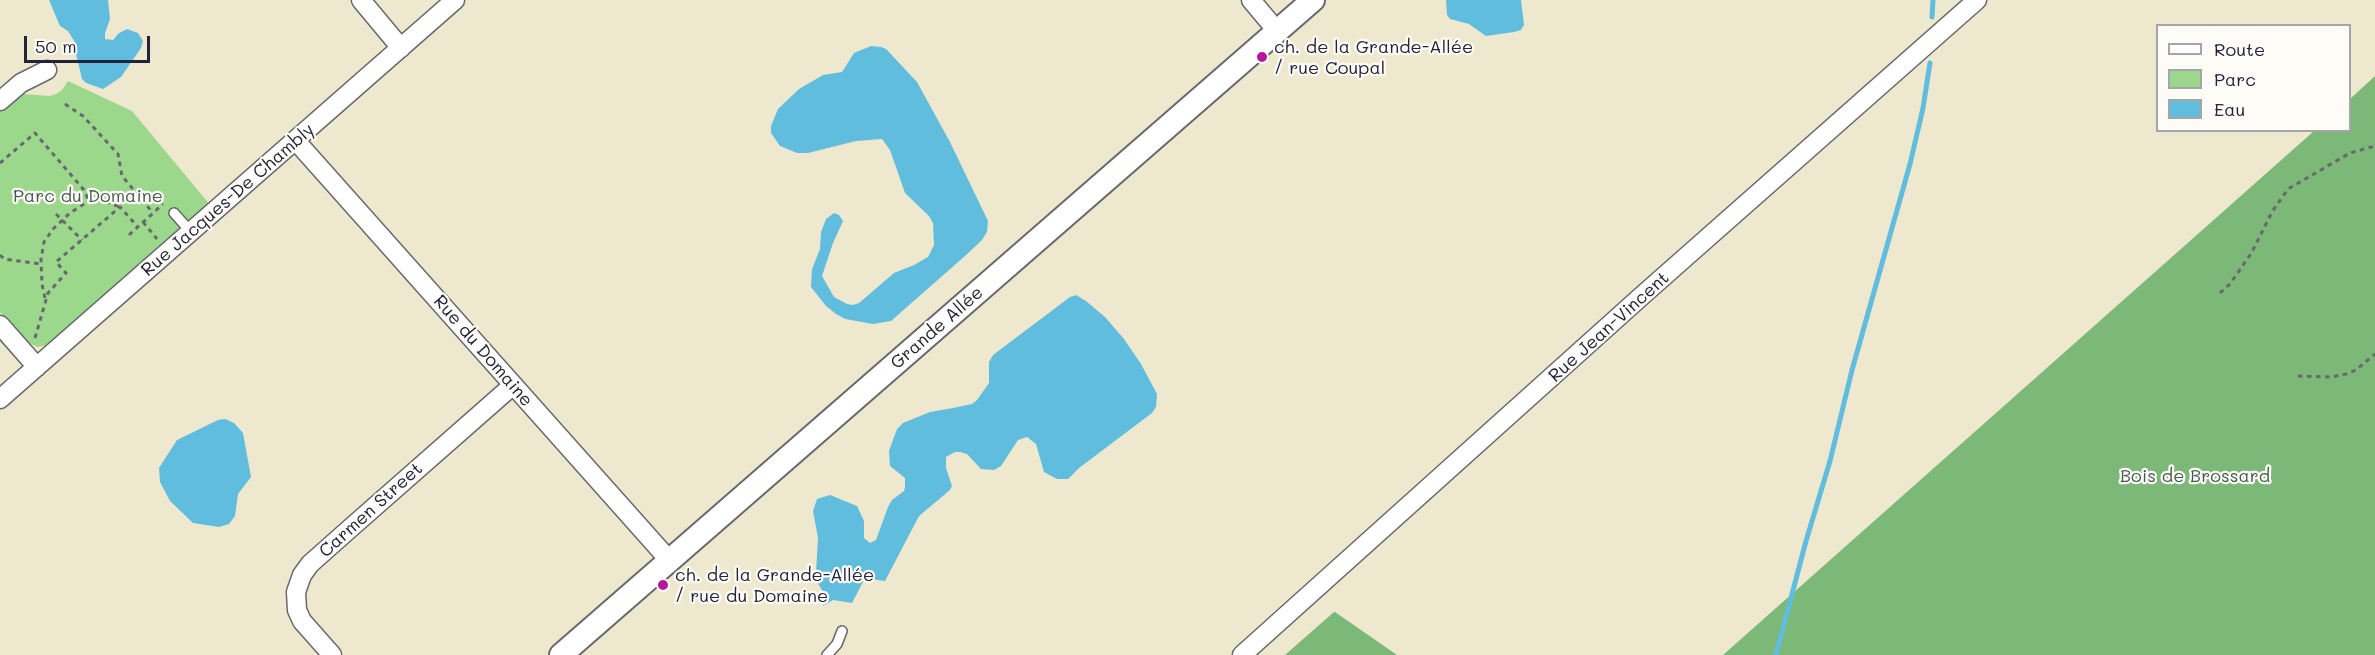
<!DOCTYPE html>
<meta charset="utf-8">
<style>
body{margin:0}
#map{position:relative;width:2375px;height:655px;overflow:hidden;background:#eee9ce;font-family:Mali,sans-serif}
canvas{display:block}
.legend{position:absolute;left:2156px;top:24px;width:195px;height:108px;box-sizing:border-box;background:#fdfcf7;border:2px solid #a5a5ac;margin:0;padding:8px 10px;list-style:none;font-size:18px;color:#22223b}
.legend li{display:flex;align-items:center;gap:12px;height:30px}
.legend b{width:30px;border:2px solid #a5a5ac}
.scale{position:absolute;left:24px;top:36px;width:126px;height:27px;box-sizing:border-box;border:3px solid #22223b;border-top:0;padding-left:8px;font-size:18px;line-height:21px;white-space:nowrap;color:#22223b;-webkit-text-stroke:4px #fdfcf7;paint-order:stroke}
</style>
<div id="map">
<canvas width="2375" height="655"></canvas>
<ul class="legend">
<li><b style="height:8px;background:#fff"></b>Route</li>
<li><b style="height:16px;background:#9bd88c"></b>Parc</li>
<li><b style="height:16px;background:#60bdde"></b>Eau</li>
</ul>
<div class="scale">50 m</div>
</div>
<script>
const ctx = document.querySelector('canvas').getContext('2d');
ctx.lineJoin = 'round';
function paint(path, color) { ctx.fillStyle = color; ctx.fill(path, 'evenodd'); }
const poly = rows => new Path2D(rows.map(r => 'M' + r).join(''));
function trace(path, color, width, dash) { ctx.strokeStyle = color; ctx.lineWidth = width; ctx.lineCap = dash ? 'butt' : 'round'; ctx.setLineDash(dash || []); ctx.stroke(path); }
function drawText(font, color, halo, rows, align = 'center') {
  ctx.font = font + ' Mali,sans-serif'; ctx.lineWidth = 4.5; ctx.setLineDash([]); ctx.textBaseline = 'middle'; ctx.strokeStyle = halo; ctx.fillStyle = color; for (const [text, x, y, turn = 0] of rows) {
    ctx.save(); ctx.translate(x, y); ctx.rotate((+turn || 0) * Math.PI / 180); ctx.textAlign = isNaN(turn) ? turn : align; if (halo) ctx.strokeText(text, 0, 0); ctx.fillText(text, 0, 0); ctx.restore();
  }
}
paint(poly([
 [68,81,132,111,211,206,49,345,37,347,26,341,0,312,0,111,17,96,24,94,50,96,56,94,62,90]
]), '#9bd88c');
paint(poly([
 [2375,76,2375,655,1723,655,2314,131,2350,130,2350,99],
 [1334,612,1335,612,1397,655,1285,655]
]), '#7cb878');
paint(poly([
 [49,0,108,0,110,19,105,33,105,39,113,40,119,33,127,29,138,33,143,41,141,48,121,77,103,89,86,83,82,79,76,54,76,44,68,31,60,26],
 [1446,0,1521,0,1524,25,1521,30,1514,32,1486,36,1469,24,1450,19,1447,15],
 [871,46,881,47,886,49,917,82,950,142,988,221,987,232,982,240,965,256,891,321,873,324,845,319,836,314,826,306,811,287,812,269,820,249,821,232,826,219,834,213,839,215,843,221,833,243,822,276,834,297,847,304,853,305,859,303,894,273,914,265,928,257,934,245,933,223,929,216,905,193,890,150,882,139,856,141,808,153,797,153,780,146,771,133,771,126,778,109,799,89,823,75,842,72,854,53],
 [1076,295,1086,301,1105,317,1124,339,1141,364,1157,394,1156,407,1152,413,1079,468,1068,479,1057,479,1044,472,1036,444,1027,437,1018,440,1001,466,994,470,981,469,967,454,960,452,955,452,946,457,946,468,952,486,950,490,919,516,885,581,865,578,852,603,833,600,823,606,825,595,817,582,816,572,818,538,813,511,817,499,830,495,857,506,864,521,864,538,870,543,876,540,888,507,892,500,904,491,905,487,905,478,890,466,889,451,897,429,903,423,930,412,953,408,972,404,977,400,989,383,989,362,993,355,1070,297],
 [225,419,234,423,243,433,251,477,238,494,235,516,229,524,219,527,193,523,170,501,160,482,159,468,177,440,218,420]
]), '#60bdde');
trace(poly([
 [1932,17,1933,0],
 [1776,655,1806,541,1830,461,1852,370,1910,164,1923,108,1930,63]
]), '#60bdde', 5);
const service = poly([
 [174,213,191,232],
 [827,655,837,644,842,631]
]);
const minor = poly([
 [361,0,401,48],
 [1251,0,1277,31],
 [0,101,21,83,47,70],
 [296,141,670,561],
 [0,325,37,367],
 [0,399,455,0],
 [332,655,302,621,297,610,296,592,302,575,310,564,346,532,512,386],
 [1242,655,1645,293,1977,0]
]);
const tertiary = poly([
 [561,655,1313,0]
]);
trace(service, '#69686e', 12);
trace(minor, '#69686e', 21);
trace(tertiary, '#69686e', 26);
trace(poly([
 [65,104,83,116,118,154,122,176,153,213],
 [0,163,35,133,84,190,89,201],
 [56,214,82,240],
 [143,222,157,239],
 [129,235,163,204],
 [0,255,4,259,41,264],
 [2220,293,2230,284,2252,252,2272,212,2288,189,2350,153,2375,146],
 [45,298,42,284,41,259,44,242,53,229,70,213,87,202,101,200,120,207],
 [35,338,48,293,66,273,56,262,120,207,138,227],
 [2298,376,2331,377,2346,374,2356,370,2375,354]
]), '#69686e', 3, [4.5, 4.5]);
trace(service, '#fff', 9);
trace(minor, '#fff', 18);
trace(tertiary, '#fff', 22);
for (const [x, y, r, color] of [
 [1262,57,6,"#b5179e"],
 [663,585,6,"#b5179e"]
]) { const dot = new Path2D(); dot.arc(x, y, r, 0, 2 * Math.PI); ctx.fillStyle = color; ctx.fill(dot); trace(dot, '#fdfcf7', 2); }
drawText('18px', '#22223b', '#fdfcf7', [
 ["ch. de la Grande-Allée",1274,47],
 ["/ rue Coupal",1274,68],
 ["ch. de la Grande-Allée",675,575],
 ["/ rue du Domaine",675,596]
], 'left');
drawText('18px', '#465953', '#fdfcf7', [
 ["Parc du Domaine",88,196],
 ["Bois de Brossard",2195,476]
]);
drawText('18px', '#22223b', '#fdfcf7', [
 ["Rue Jacques-De Chambly",228,200,-41],
 ["Rue Jean-Vincent",1609,327,-42],
 ["Grande Allée",937,328,-41],
 ["Rue du Domaine",483,351,49],
 ["Carmen Street",371,510,-42]
]);
</script>
